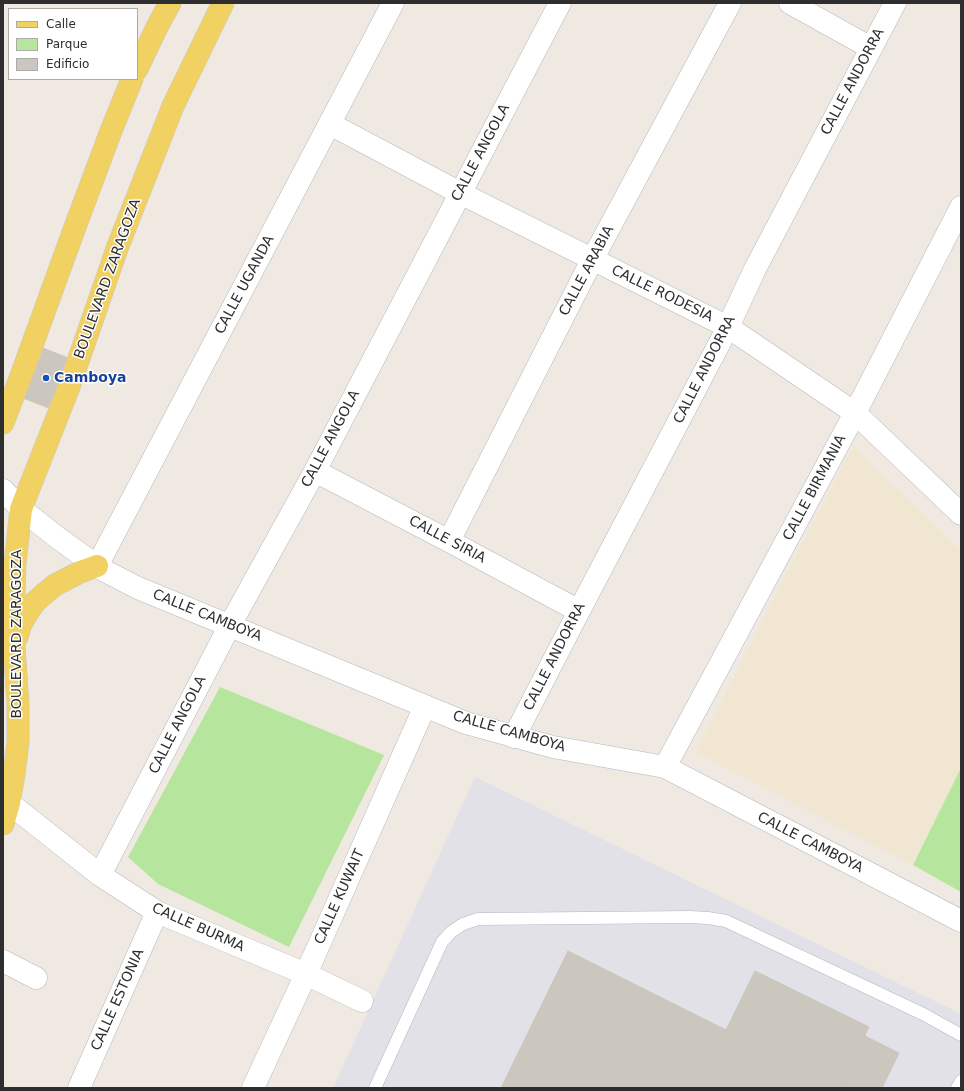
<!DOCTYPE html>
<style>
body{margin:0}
#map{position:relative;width:964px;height:1091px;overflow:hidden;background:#efe9e1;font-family:"DejaVu Sans",sans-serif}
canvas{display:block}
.frame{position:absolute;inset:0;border:4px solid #2e2e2e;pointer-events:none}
.legend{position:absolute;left:8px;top:8px;width:130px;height:72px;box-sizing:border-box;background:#fff;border:1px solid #ababab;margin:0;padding:5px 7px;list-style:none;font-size:12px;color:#2e2e2e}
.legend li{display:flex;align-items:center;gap:8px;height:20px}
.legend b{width:20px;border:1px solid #ababab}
</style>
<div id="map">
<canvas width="964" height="1091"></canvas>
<div class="frame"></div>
<ul class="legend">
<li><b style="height:5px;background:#f2d163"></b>Calle</li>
<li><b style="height:11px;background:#b6e59e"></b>Parque</li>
<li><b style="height:11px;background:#cbc7bf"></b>Edificio</li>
</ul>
</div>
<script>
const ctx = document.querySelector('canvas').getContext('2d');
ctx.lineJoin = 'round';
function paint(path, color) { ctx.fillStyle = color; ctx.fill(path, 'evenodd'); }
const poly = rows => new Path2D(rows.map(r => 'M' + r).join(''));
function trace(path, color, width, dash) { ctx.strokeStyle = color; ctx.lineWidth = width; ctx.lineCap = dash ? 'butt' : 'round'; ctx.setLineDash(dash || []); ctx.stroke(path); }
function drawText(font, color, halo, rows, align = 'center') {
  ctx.font = font + ' "DejaVu Sans",sans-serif'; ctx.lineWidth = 3; ctx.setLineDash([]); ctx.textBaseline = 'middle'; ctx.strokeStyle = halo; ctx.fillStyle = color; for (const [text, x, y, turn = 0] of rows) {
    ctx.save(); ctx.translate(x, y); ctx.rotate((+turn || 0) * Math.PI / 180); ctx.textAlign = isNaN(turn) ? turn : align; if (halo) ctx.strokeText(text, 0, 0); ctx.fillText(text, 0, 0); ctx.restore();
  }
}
paint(poly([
 [475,777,961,1014,961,1088,333,1088]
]), '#e3e1e8');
paint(poly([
 [853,446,961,551,961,768,913,865,695,752]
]), '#f0e6d1');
paint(poly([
 [220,687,384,755,289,947,158,884,128,857],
 [961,768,961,892,913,865]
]), '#b6e59e');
const building = poly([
 [43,348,68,358,49,408,23,398,43,348],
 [568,951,726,1030,755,971,869,1027,839,1088,501,1088,568,951],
 [865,1036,899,1053,882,1088,839,1088,865,1036]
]);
paint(building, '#cbc7bf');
trace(building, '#cbc5ba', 1);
const lane = poly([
 [375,1088,442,942,451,932,463,924,478,919,690,917,708,918,726,921,923,1014,961,1035],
 [957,1088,961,1081]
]);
const street = poly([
 [790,3,871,48],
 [330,124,460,193,728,327,855,413,961,514],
 [315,471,449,541,579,611],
 [449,541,592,260,730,3],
 [97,566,393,3],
 [514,737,579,611,728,327,755,269,895,3],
 [665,767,855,413,961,207],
 [9,803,100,875,157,912,306,974,362,1001],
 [100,875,230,625,315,471,560,3],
 [3,961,36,978],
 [79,1088,157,912],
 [253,1088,306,974,425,706]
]);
const secondary = poly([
 [3,490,21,509,58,538,101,569,138,588,466,723,553,747,665,767,961,921]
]);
const primary = poly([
 [137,69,157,27,170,3],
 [3,423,22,373,75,227,111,131,132,79],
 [17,637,21,624,28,612,35,602,44,594,55,585,80,572,97,566],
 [3,824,9,803,14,774,18,742,18,704,14,646,14,591,15,564,21,509,69,387,118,246,173,106,223,3]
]);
trace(lane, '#b4b7c1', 13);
trace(street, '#b4b7c1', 23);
trace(secondary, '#b4b7c1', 23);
trace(primary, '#c9c9c9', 23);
trace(lane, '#fff', 12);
trace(street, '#fff', 22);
trace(secondary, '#fff', 22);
trace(primary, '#f2d163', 22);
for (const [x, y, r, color] of [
 [46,378,4,"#1a4fb4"]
]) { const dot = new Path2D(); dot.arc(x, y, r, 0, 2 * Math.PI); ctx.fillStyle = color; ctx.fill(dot); trace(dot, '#fff', 1.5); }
drawText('14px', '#2e2e2e', '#fff', [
 ["CALLE ANDORRA",853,82,-62],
 ["CALLE ANGOLA",481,153,-62],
 ["CALLE ARABIA",587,271,-62],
 ["BOULEVARD ZARAGOZA",108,279,-70],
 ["CALLE UGANDA",245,285,-62],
 ["CALLE RODESIA",662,294,26],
 ["CALLE ANDORRA",705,370,-63],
 ["CALLE ANGOLA",331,439,-62],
 ["CALLE BIRMANIA",815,488,-62],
 ["CALLE SIRIA",447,540,28],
 ["CALLE CAMBOYA",207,616,22],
 ["BOULEVARD ZARAGOZA",17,634,-90],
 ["CALLE ANDORRA",555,657,-63],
 ["CALLE ANGOLA",178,725,-63],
 ["CALLE CAMBOYA",509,732,16],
 ["CALLE CAMBOYA",810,843,27],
 ["CALLE KUWAIT",340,897,-66],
 ["CALLE BURMA",198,928,24],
 ["CALLE ESTONIA",118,1000,-66]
]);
drawText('bold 14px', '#164399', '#fff', [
 ["Camboya",54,378]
], 'left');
</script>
